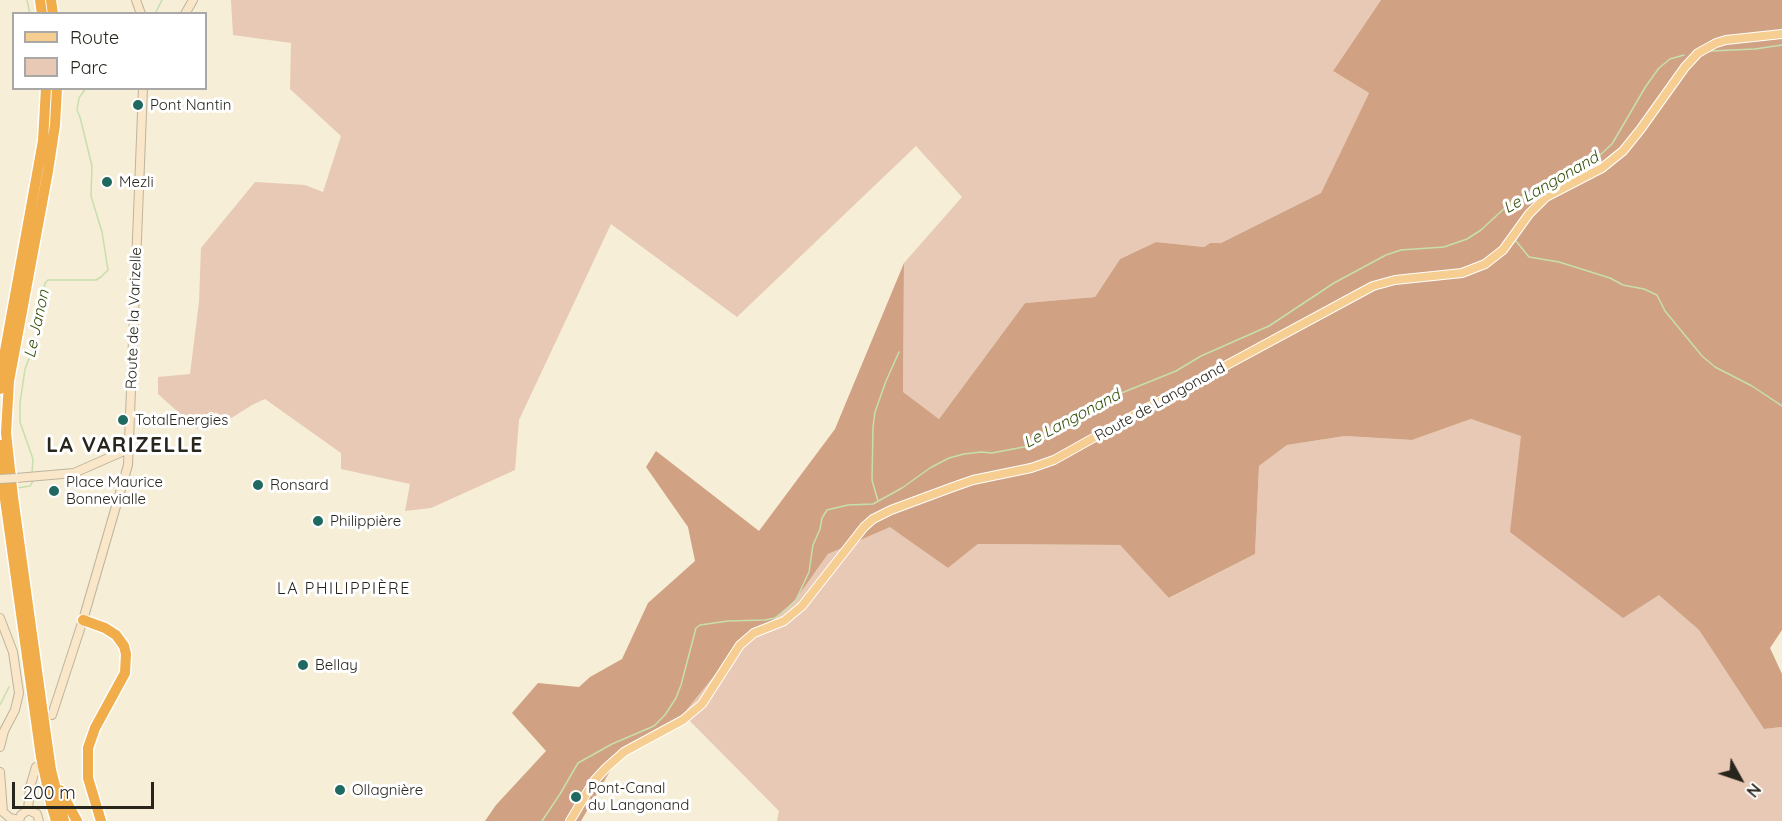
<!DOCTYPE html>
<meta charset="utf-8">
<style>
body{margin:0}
#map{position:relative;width:1782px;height:821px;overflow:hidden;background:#f6eed6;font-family:Quicksand,sans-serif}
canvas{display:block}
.legend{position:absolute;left:12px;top:12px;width:195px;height:78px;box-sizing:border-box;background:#fff;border:2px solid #a9a8a4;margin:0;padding:8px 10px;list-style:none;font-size:18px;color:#28251c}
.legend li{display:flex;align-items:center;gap:12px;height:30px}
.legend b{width:30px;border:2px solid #a9a8a4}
.north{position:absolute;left:1710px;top:749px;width:60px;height:60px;-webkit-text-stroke:4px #fff;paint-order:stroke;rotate:130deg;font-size:16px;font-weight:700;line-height:24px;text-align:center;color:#28251c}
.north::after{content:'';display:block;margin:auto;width:21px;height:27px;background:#28251c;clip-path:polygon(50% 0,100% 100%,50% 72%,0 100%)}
.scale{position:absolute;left:12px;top:782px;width:142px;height:27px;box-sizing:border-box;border:3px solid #28251c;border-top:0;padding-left:8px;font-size:18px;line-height:21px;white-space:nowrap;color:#28251c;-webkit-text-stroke:4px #fff;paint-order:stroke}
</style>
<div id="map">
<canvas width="1782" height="821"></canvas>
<ul class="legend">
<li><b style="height:8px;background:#f6ce92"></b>Route</li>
<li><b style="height:16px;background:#e7c9b5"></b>Parc</li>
</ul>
<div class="north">N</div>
<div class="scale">200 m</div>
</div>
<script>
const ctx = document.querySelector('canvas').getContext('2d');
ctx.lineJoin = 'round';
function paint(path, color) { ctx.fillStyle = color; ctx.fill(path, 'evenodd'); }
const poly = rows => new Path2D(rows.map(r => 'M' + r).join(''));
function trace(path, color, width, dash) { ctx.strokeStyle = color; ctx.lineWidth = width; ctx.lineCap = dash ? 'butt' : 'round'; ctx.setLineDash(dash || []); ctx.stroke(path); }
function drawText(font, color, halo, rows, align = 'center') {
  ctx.font = font + ' Quicksand,sans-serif'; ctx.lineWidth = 6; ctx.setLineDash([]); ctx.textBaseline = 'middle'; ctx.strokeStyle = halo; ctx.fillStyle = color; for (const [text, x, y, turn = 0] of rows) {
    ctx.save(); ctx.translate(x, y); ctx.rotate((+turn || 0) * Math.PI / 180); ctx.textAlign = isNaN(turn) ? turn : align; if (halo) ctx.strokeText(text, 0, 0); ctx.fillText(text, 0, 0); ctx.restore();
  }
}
paint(poly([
 [231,0,1381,0,1333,71,1369,93,1321,193,1221,243,1210,243,1204,247,1156,242,1120,259,1095,297,1025,303,939,419,903,393,904,263,962,197,916,146,737,317,611,224,519,420,515,470,431,508,405,511,410,484,341,469,341,453,265,399,252,405,225,422,216,412,197,429,158,394,158,377,190,374,199,302,201,248,255,182,305,185,323,192,341,136,290,89,291,43,233,35],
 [1471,419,1521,435,1659,594,1699,630,1764,729,1782,727,1782,821,777,821,779,811,683,714,715,675,796,599,828,554,891,526,948,568,978,544,1120,545,1170,598,1255,554,1259,466,1287,445,1345,436,1412,440]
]), '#e7c9b5');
paint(poly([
 [1381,0,1782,0,1782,630,1770,648,1782,674,1782,727,1764,729,1699,630,1659,595,1623,618,1510,532,1521,436,1471,419,1412,440,1345,436,1287,445,1259,466,1255,554,1169,598,1120,545,978,544,948,568,890,527,828,554,796,599,715,675,676,723,617,759,581,821,485,821,496,805,546,751,512,713,538,683,579,687,590,677,622,659,648,603,695,561,688,527,646,467,656,451,759,531,835,429,904,263,903,392,939,419,1025,303,1095,297,1120,259,1156,242,1204,247,1210,243,1221,243,1321,193,1369,93,1333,71]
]), '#d0a283');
trace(poly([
 [27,0,30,14],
 [155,14,162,0],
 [1711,51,1755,49,1782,45],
 [1516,241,1529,257,1559,262,1610,278,1623,285,1644,289,1657,295,1665,311,1702,356,1715,367,1752,386,1782,406],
 [32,473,33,459,20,422,20,403,25,369,34,346,45,283,48,280,96,280,101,277,108,270,102,232,91,196,92,166,80,117,77,110,79,98,86,88],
 [17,488,30,486,33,481],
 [878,501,872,480,873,427,875,412,886,381,899,352],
 [0,705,9,687],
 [542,821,560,794,578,763,612,744,654,726,665,715,676,698,681,685,696,628,700,625,728,621,765,620,775,618,795,602,809,572,813,545,820,529,822,518,827,510,848,505,873,504,902,488,930,468,949,458,964,454,981,452,992,453,1029,446,1053,435,1119,394,1176,371,1201,356,1269,326,1334,283,1386,255,1401,250,1444,247,1467,239,1481,230,1509,204,1599,156,1612,144,1646,86,1659,68,1670,59,1684,55]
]), '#c7dfae', 1.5);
const secondary = poly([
 [136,0,141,14],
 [185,14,193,0],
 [16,478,74,473,124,451,130,450],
 [0,618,13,652,19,693,15,710,4,731,0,747],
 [52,715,83,620,128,465,143,88],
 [0,772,3,812,10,818,19,820],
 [28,810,30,787,36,767],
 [19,821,21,815,28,810,37,814,39,821]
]);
const primary = poly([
 [570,821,594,781,606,768,624,752,683,720,702,704,740,645,754,633,784,621,802,606,864,527,873,519,891,510,953,487,973,480,1031,468,1054,460,1138,413,1373,286,1395,280,1462,273,1485,264,1503,250,1529,214,1546,197,1602,168,1623,151,1640,130,1685,67,1698,53,1716,43,1726,40,1782,34]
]);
const highway = poly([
 [40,0,42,14],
 [51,0,53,14],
 [57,88,55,125,48,171,9,381,6,433,13,497,42,707,51,770,64,821],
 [0,389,3,362,43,141,46,88],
 [0,445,4,492,41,757,51,804,56,821],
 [83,620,105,628,116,635,124,646,126,654,125,673,95,728,88,748,88,778,101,821],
 [60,790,77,821]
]);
trace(secondary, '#bcb59d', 10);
trace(primary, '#fff', 10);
trace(highway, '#fff', 13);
trace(secondary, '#fae6c9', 8);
trace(primary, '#f6ce92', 8);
trace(highway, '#f0ad4a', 10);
const secondaryBridge = poly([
 [0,479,16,478]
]);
trace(secondaryBridge, '#bcb59d', 10, []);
trace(secondaryBridge, '#fae6c9', 8);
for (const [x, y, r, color] of [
 [138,105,6,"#206961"],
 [107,182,6,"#206961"],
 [123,420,6,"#206961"],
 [258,485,6,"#206961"],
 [54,491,6,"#206961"],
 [318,521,6,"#206961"],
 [303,665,6,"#206961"],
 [340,790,6,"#206961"],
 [576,797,6,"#206961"]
]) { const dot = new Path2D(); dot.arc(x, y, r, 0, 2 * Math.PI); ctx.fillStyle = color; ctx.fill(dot); trace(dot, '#fff', 2); }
drawText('15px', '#28251c', '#fff', [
 ["Pont Nantin",150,105],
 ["Mezli",119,182],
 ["TotalEnergies",135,420],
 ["Place Maurice",66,482],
 ["Bonnevialle",66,499],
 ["Ronsard",270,485],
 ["Philippière",330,521],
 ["Bellay",315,665],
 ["Pont-Canal",588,788],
 ["du Langonand",588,805],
 ["Ollagnière",352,790]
], 'left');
drawText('15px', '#28251c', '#fff', [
 ["Route de la Varizelle",134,318,-88],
 ["Route de Langonand",1160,402,-29]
]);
drawText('italic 16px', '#344f07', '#fff', [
 ["Le Langonand",1551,183,-30],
 ["Le Janon",37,324,-78],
 ["Le Langonand",1072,419,-28]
]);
ctx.letterSpacing = '1.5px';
drawText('16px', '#28251c', '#fff', [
 ["LA PHILIPPIÈRE",344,589]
]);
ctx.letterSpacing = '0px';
ctx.letterSpacing = '1.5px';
drawText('bold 21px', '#28251c', '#fff', [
 ["LA VARIZELLE",125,446]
]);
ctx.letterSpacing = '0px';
</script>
